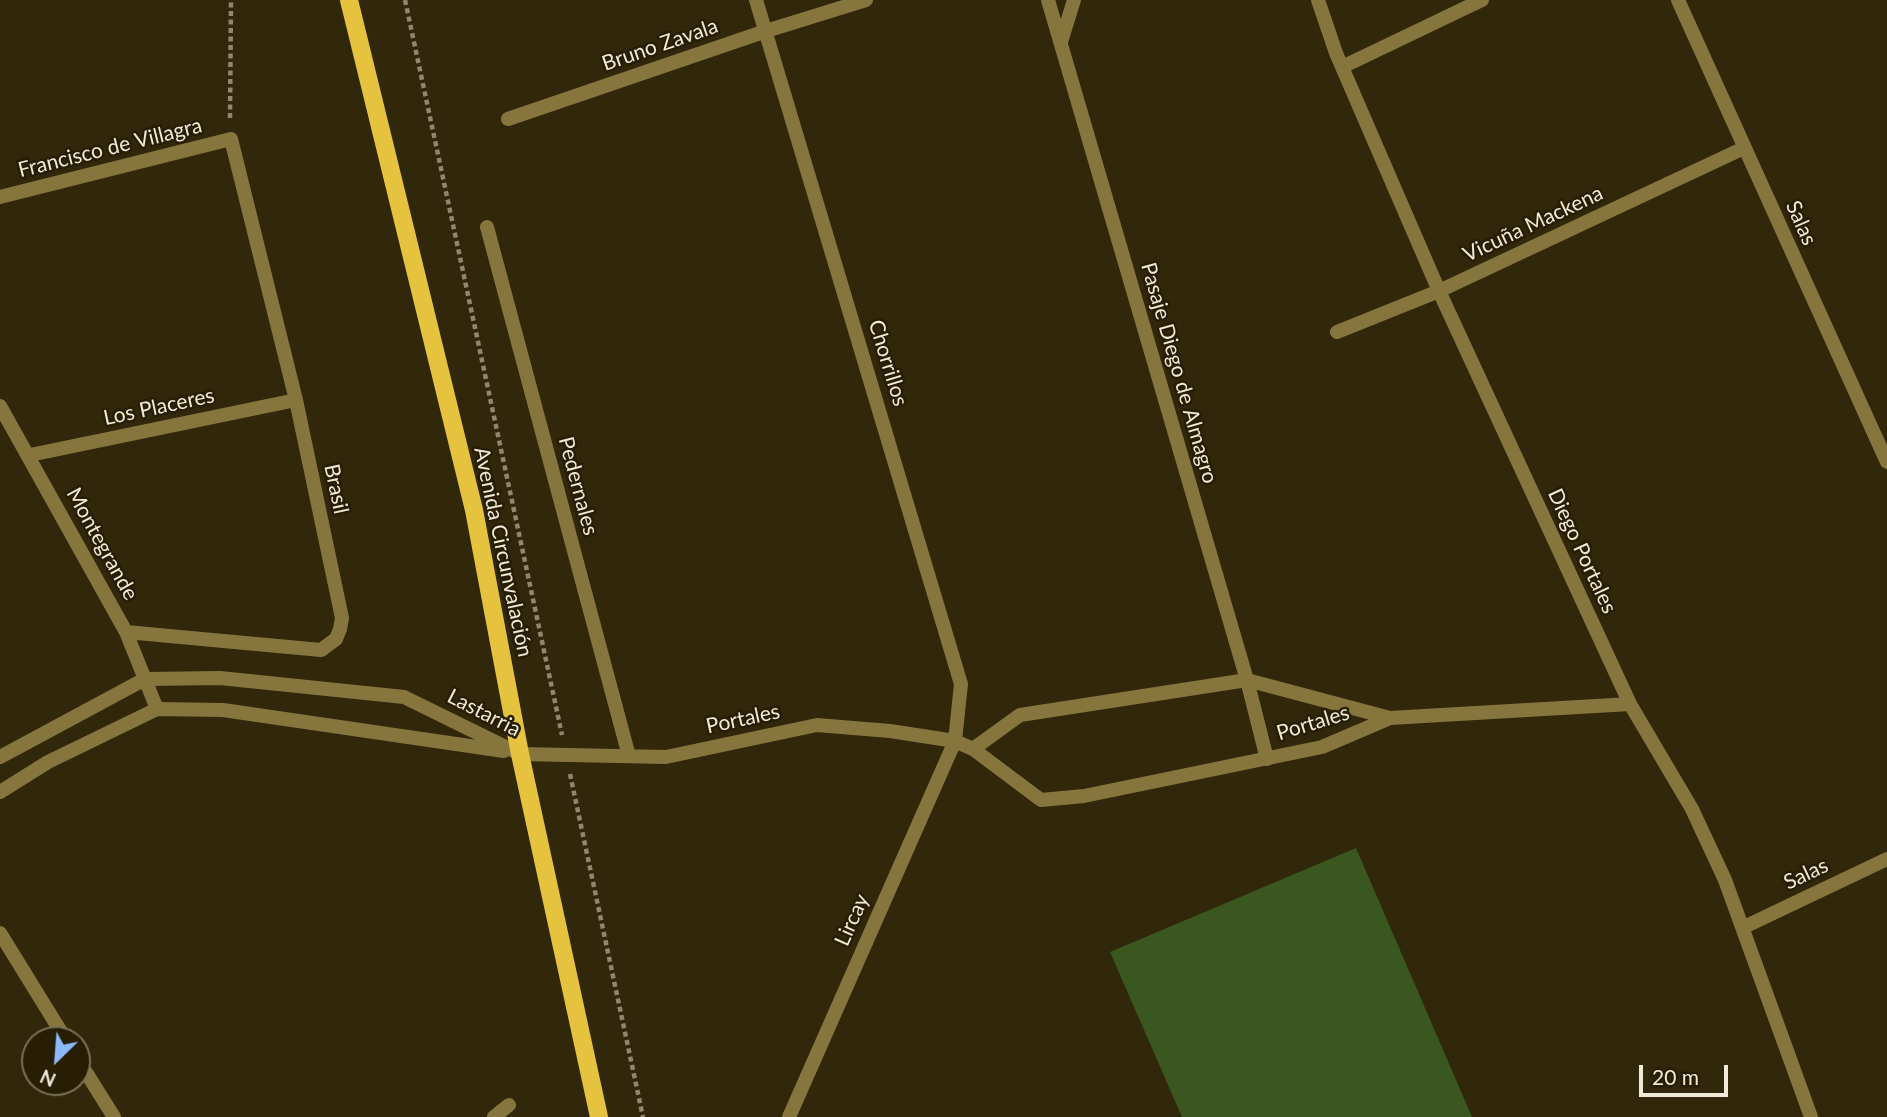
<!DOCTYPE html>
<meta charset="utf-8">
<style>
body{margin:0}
#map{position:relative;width:1887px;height:1117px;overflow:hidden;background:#31270b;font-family:Lato,sans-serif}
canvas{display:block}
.north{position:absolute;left:21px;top:1026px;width:70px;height:70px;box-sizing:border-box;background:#271e03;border:2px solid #777059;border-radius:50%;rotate:205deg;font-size:19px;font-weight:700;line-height:28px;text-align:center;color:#f0ead9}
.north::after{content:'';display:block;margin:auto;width:24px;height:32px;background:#8bb9fc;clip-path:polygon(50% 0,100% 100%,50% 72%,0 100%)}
.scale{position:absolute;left:1639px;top:1065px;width:89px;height:32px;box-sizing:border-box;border:4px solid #f0ead9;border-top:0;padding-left:9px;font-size:21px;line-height:24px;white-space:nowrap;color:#f0ead9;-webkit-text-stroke:5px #271e03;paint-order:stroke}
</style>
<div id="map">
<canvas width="1887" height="1117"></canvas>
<div class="north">N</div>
<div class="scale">20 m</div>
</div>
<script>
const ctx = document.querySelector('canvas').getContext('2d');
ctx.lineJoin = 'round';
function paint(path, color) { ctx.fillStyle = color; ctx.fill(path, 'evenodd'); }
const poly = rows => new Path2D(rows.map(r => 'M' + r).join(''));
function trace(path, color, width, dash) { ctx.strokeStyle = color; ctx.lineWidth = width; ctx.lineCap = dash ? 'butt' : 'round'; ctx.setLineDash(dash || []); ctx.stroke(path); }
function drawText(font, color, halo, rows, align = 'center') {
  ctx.font = font + ' Lato,sans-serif'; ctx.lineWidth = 5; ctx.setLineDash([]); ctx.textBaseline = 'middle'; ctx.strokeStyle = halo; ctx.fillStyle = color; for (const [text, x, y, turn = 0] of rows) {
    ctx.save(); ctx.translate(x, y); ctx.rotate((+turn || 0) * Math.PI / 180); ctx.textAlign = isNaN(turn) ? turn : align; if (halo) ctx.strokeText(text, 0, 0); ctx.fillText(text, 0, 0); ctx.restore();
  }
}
paint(poly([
 [1356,848,1472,1117,1182,1117,1110,952]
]), '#3a5720');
trace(poly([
 [405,0,562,735],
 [230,118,231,0],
 [570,774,643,1117]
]), '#8f8770', 4.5, [5, 3.5]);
trace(poly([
 [756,0,961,684,955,741,789,1117],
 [1048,0,1247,680,1267,759],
 [1318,0,1336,53,1439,291,1630,704,1692,809,1725,880,1811,1117],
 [1678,0,1887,462],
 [1061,42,1074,0],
 [1342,67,1482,0],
 [508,119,766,31,866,0],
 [0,197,231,139,296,400,342,618,340,629,336,639,321,650,126,632],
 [487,227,629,756],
 [1337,332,1439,291,1744,148],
 [0,406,126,632,157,709],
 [30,455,296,400],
 [973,749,1020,715,1247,680,1390,718,1630,704],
 [520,754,666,757,817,725,890,731,955,741,973,749,1041,800,1084,796,1322,747,1390,718],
 [1744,927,1887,859],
 [0,933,66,1040],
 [77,1058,114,1117],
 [494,1117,509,1105]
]), '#86763d', 14);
trace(poly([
 [0,757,145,679,220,678,404,697,520,754],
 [0,792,48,762,157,709,223,710,504,751]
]), '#86763d', 14);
trace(poly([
 [349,0,474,510,520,754,599,1117]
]), '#e6c33f', 18);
drawText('21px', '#f0ead9', '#271e03', [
 ["Bruno Zavala",660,45,-19],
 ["Francisco de Villagra",110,148,-14],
 ["Salas",1801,223,66],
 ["Vicuña Mackena",1533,224,-25],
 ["Chorrillos",888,363,73],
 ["Pasaje Diego de Almagro",1179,373,74],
 ["Los Placeres",159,407,-12],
 ["Pedernales",578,486,75],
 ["Brasil",336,489,78],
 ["Montegrande",102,544,61],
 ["Diego Portales",1582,551,65],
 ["Avenida Circunvalación",503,552,78],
 ["Lastarria",484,713,27],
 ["Portales",743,719,-12],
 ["Portales",1313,723,-17],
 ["Salas",1806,874,-25],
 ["Lircay",852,920,-66]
]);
</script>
